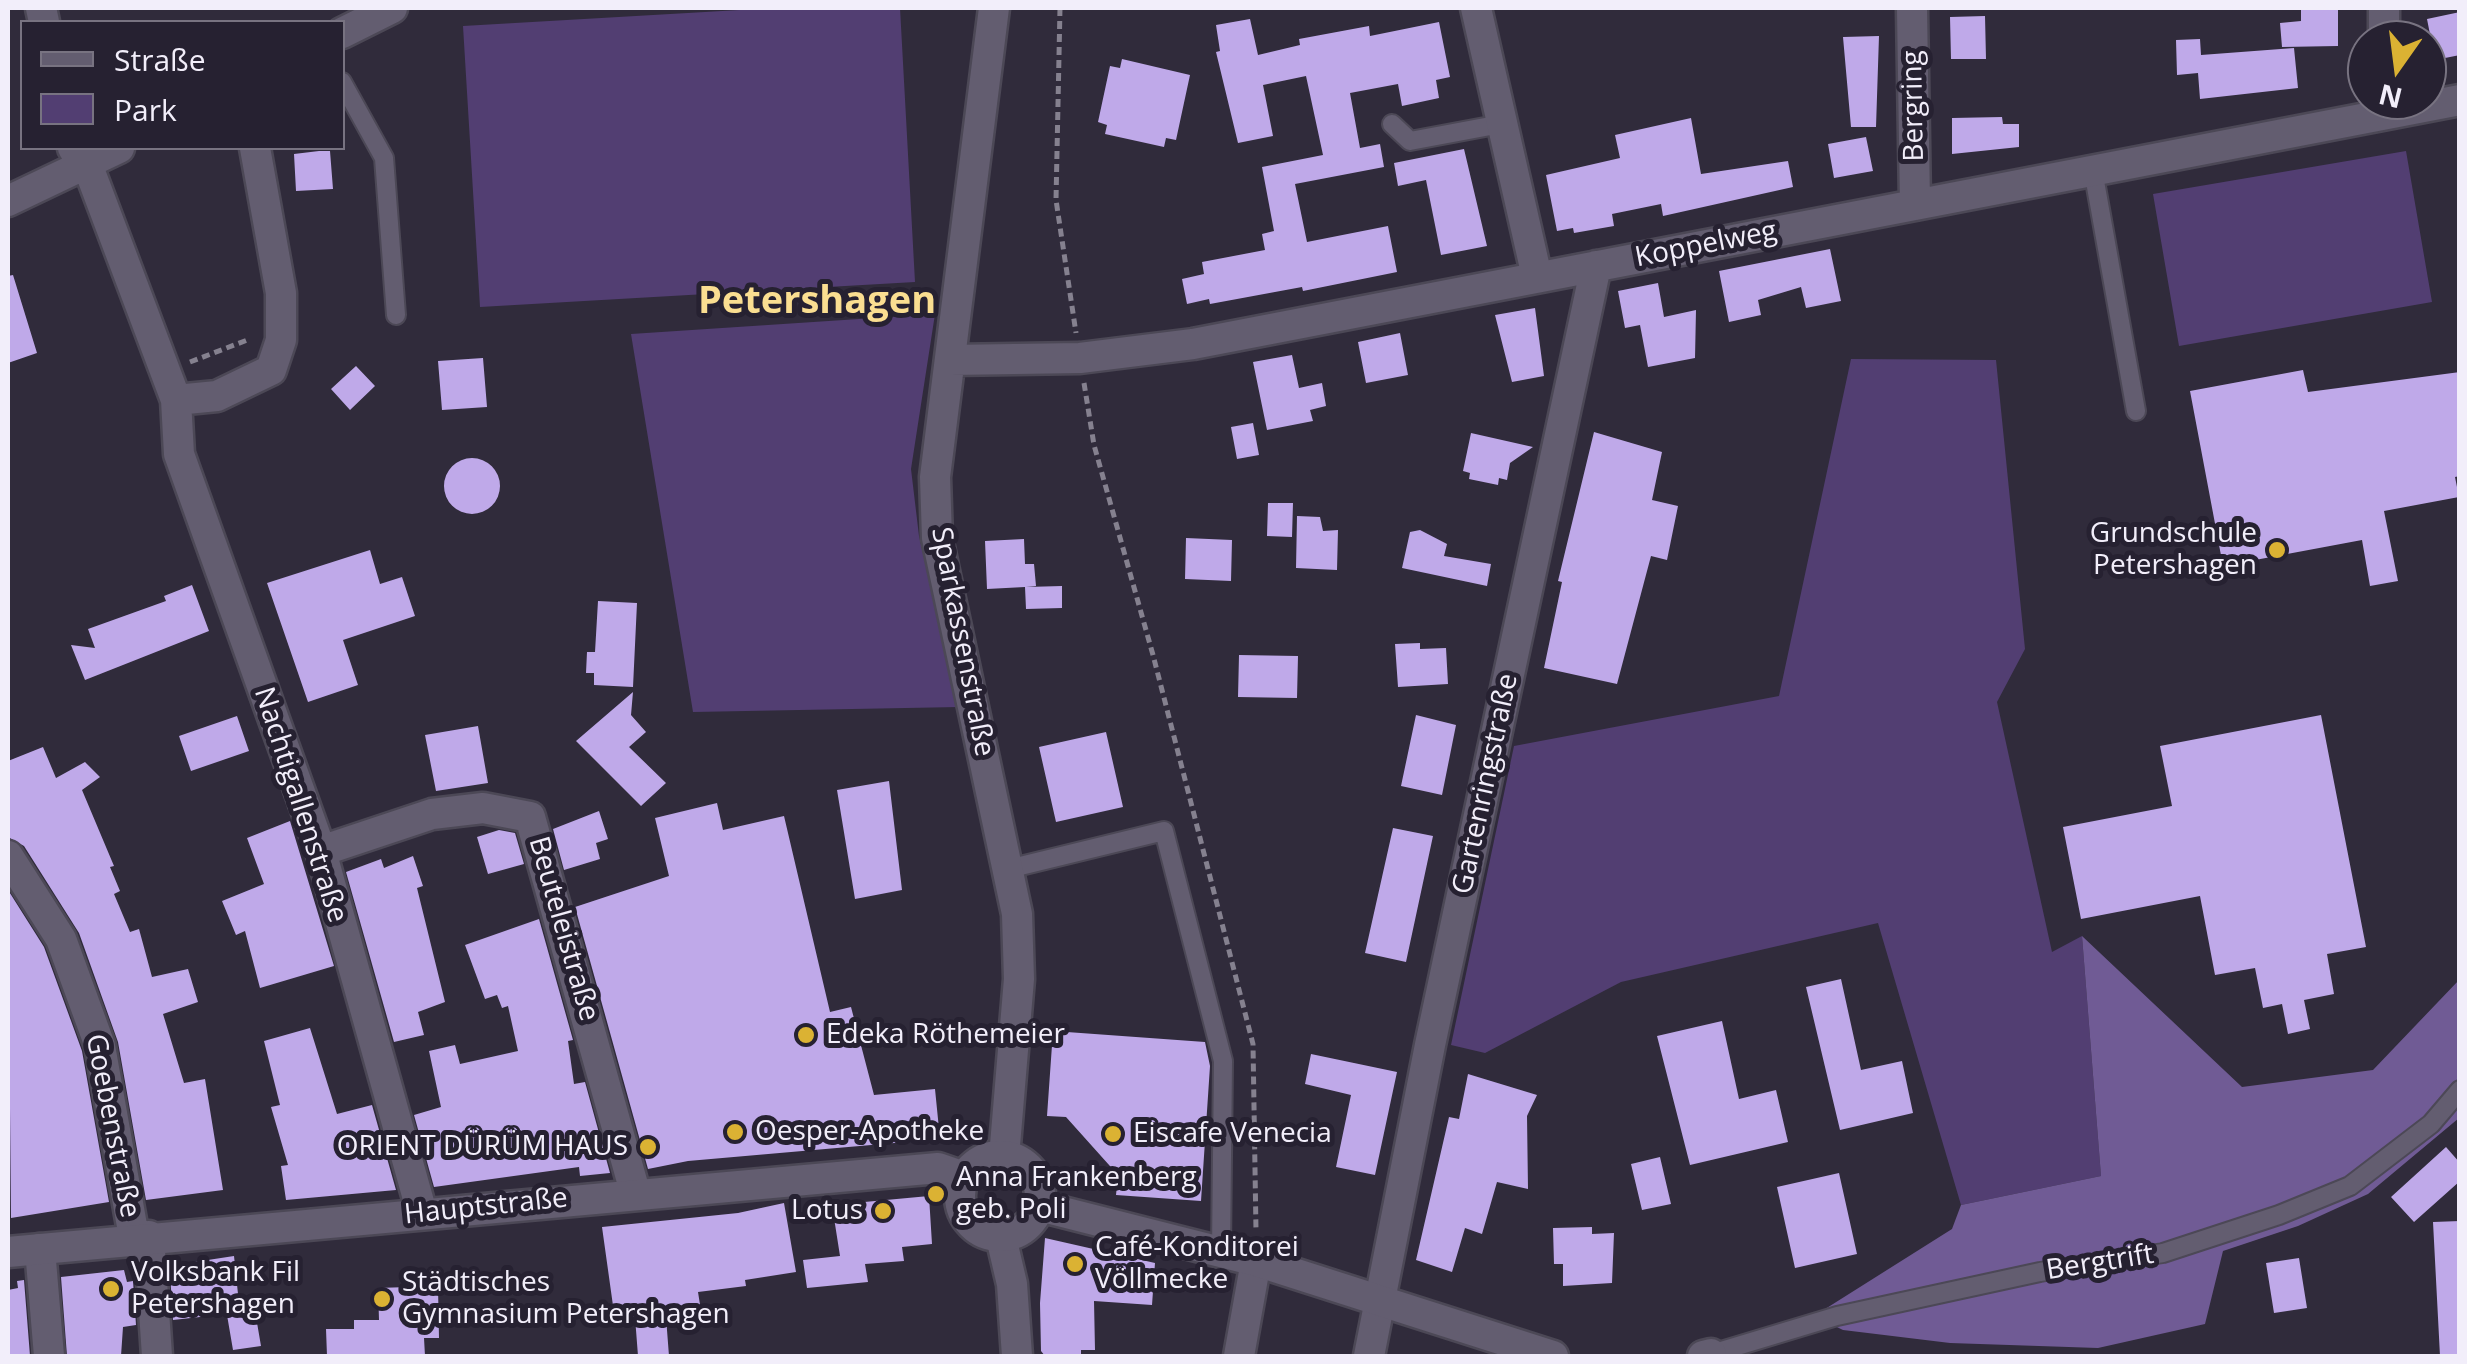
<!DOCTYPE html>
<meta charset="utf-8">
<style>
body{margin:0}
#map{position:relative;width:2467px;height:1364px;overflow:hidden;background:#302b3b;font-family:"Open Sans",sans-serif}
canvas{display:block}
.frame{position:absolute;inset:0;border:10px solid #f2eefa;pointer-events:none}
.legend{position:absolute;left:20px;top:20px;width:325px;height:130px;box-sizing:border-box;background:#262131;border:2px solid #787381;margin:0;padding:12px 18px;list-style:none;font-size:30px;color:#f2eefa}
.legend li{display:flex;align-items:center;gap:20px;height:50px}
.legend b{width:50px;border:2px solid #787381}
.north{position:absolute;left:2347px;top:20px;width:100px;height:100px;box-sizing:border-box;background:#262131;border:2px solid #787381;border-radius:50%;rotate:194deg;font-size:28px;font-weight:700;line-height:40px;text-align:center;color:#f2eefa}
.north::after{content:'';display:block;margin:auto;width:35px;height:45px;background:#dbb233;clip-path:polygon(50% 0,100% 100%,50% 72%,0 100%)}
</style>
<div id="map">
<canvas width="2467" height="1364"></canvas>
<div class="frame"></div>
<ul class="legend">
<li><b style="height:12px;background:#635d70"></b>Straße</li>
<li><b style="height:28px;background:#523e72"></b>Park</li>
</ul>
<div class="north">N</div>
</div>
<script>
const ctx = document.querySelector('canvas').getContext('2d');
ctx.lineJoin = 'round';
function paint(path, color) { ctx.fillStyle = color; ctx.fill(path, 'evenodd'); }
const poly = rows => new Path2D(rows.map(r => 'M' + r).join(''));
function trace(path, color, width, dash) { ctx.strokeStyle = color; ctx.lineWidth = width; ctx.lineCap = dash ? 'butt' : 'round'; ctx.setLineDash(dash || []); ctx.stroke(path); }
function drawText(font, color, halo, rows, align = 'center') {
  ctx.font = font + ' "Open Sans",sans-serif'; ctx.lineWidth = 10; ctx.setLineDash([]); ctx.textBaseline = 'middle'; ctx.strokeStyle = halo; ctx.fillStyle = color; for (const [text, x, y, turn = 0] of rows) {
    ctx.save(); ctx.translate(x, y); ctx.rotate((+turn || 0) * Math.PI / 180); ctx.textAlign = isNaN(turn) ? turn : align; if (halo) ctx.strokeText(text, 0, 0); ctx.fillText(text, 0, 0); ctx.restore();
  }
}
paint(poly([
 [774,8,900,8,915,282,480,307,463,26],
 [2406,151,2432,302,2179,346,2153,194],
 [935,314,911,469,919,536,959,707,693,712,631,334],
 [1851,359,1996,360,2025,649,1997,702,2052,952,2082,936,2101,1176,1961,1205,1878,923,1621,982,1485,1053,1451,1045,1514,746,1779,696]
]), '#523e72');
paint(poly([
 [2082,936,2242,1087,2373,1070,2459,980,2459,1118,2368,1194,2298,1226,2223,1251,2205,1324,2098,1348,1950,1343,1843,1330,1814,1316,1952,1229,1961,1205,2101,1176]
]), '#705b95');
paint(poly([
 [2301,8,2338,8,2338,46,2282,47,2280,23,2301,21],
 [2460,12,2460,55,2435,60,2427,19],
 [1985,16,1986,59,1951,59,1950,17],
 [1250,19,1258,55,1300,45,1299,39,1369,26,1370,36,1439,22,1450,77,1436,80,1439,98,1402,106,1398,84,1350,93,1360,148,1380,144,1384,167,1295,184,1307,242,1388,226,1397,272,1303,291,1302,287,1210,304,1209,299,1187,304,1182,279,1204,274,1202,262,1265,250,1262,234,1274,231,1262,167,1323,155,1306,76,1263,85,1273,136,1238,143,1216,52,1220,51,1216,25],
 [1879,36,1876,127,1851,127,1843,37],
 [2200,39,2201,55,2294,48,2298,88,2200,99,2198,73,2177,75,2176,40],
 [1122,59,1190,75,1176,140,1166,138,1164,147,1105,134,1107,125,1098,122,1110,66,1120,68],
 [2002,117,2003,124,2019,124,2019,147,1952,154,1952,118],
 [1691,118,1701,174,1788,161,1793,187,1663,216,1661,204,1612,214,1614,226,1574,233,1573,228,1557,231,1546,175,1620,158,1615,135],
 [1866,137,1873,171,1834,178,1828,144],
 [1464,149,1487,246,1441,255,1426,180,1398,186,1394,163],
 [319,151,330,151,333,189,296,191,294,154],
 [1830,249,1841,301,1806,308,1801,287,1758,300,1761,315,1729,322,1719,271],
 [13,275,37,353,8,363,8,276],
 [1658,283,1664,317,1696,310,1695,358,1648,367,1640,325,1625,328,1618,291],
 [1535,308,1544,376,1512,382,1495,315],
 [1400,333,1408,375,1366,383,1358,342],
 [1292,355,1299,388,1322,383,1326,406,1310,410,1313,421,1267,430,1253,362],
 [483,358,487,407,442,410,438,361],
 [356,366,375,386,350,410,331,389],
 [2303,370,2308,392,2460,372,2460,476,2455,477,2459,497,2384,511,2398,581,2370,586,2362,540,2223,566,2190,391],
 [1253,423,1259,455,1237,459,1231,427],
 [1594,432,1662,452,1652,500,1678,506,1667,560,1651,556,1617,684,1544,668,1562,582,1558,581],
 [1471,433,1533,447,1510,463,1507,480,1499,478,1498,485,1469,479,1470,473,1463,471],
 '444 486a28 28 0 1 1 56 0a28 28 0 1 1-56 0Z',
 [1268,503,1293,503,1292,537,1267,536],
 [1297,516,1320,517,1323,531,1338,530,1337,570,1296,568],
 [1420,530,1447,544,1444,556,1491,564,1487,586,1402,568,1410,532],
 [1186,538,1232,540,1231,581,1185,579],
 [1024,539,1025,564,1034,564,1036,586,1026,587,1062,586,1062,608,1026,609,1025,587,987,589,985,541],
 [370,550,380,584,402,577,415,616,343,640,358,685,308,702,267,583],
 [192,585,209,631,85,680,71,645,95,648,88,629,166,601,164,596],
 [598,601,637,603,633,687,594,685,594,673,586,673,587,652,595,652],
 [1420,643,1420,649,1446,648,1448,684,1398,687,1395,644],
 [1239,655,1298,656,1297,698,1238,697],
 [633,692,631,715,646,732,629,747,666,783,641,806,576,741],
 [1416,715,1456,725,1442,795,1401,786],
 [2321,715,2366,947,2327,954,2334,994,2304,1000,2310,1029,2288,1034,2282,1004,2263,1008,2255,968,2215,975,2200,896,2081,919,2063,827,2172,806,2160,746],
 [237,716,249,751,191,771,179,736],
 [478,726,488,783,436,791,425,735],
 [1106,732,1123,807,1056,822,1039,747],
 [43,747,56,778,85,762,100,777,82,790,114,866,110,867,120,891,114,894,130,932,139,929,152,977,188,969,198,1002,163,1014,184,1083,205,1079,223,1190,146,1200,118,1042,79,933,24,846,8,837,8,761],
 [889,781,902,890,855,899,837,790],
 [717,803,723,830,784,816,830,1012,851,1007,874,1095,935,1089,940,1139,688,1161,648,1169,575,907,669,876,655,818],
 [599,811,608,839,596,843,600,859,564,870,553,829],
 [290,821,334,966,260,988,245,931,236,935,222,901,264,884,247,838],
 [1393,828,1433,836,1406,962,1365,953],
 [499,830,515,833,524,864,488,874,477,837],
 [413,856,423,886,417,888,445,1002,418,1012,424,1035,394,1042,346,872,381,859,384,868],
 [8,890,44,947,82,1051,109,1202,11,1218],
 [539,919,573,1040,568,1041,574,1084,585,1082,610,1173,580,1176,579,1167,434,1187,414,1115,441,1107,429,1051,455,1045,460,1064,518,1051,508,1006,502,1008,497,995,485,999,465,945],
 [1841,979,1861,1070,1902,1061,1913,1113,1840,1130,1806,987],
 [1722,1021,1739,1099,1776,1090,1788,1142,1690,1165,1657,1036],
 [310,1028,337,1114,372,1105,396,1190,286,1200,281,1166,288,1165,271,1107,280,1105,264,1041],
 [1053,1031,1205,1042,1210,1066,1201,1201,1116,1195,1118,1175,1066,1117,1047,1116],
 [1311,1054,1397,1072,1375,1175,1336,1167,1351,1095,1305,1084],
 [1468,1074,1537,1095,1527,1116,1528,1189,1497,1182,1482,1234,1465,1228,1452,1272,1416,1260,1449,1117,1459,1119],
 [2446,1147,2460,1163,2460,1181,2414,1222,2391,1197],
 [1660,1157,1671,1204,1642,1210,1631,1164],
 [1839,1173,1857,1254,1795,1268,1777,1187],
 [929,1196,932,1244,902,1247,904,1261,865,1264,868,1282,807,1288,803,1260,840,1256,832,1205],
 [784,1203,796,1272,745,1280,746,1286,698,1292,701,1311,666,1317,669,1356,638,1356,635,1317,615,1320,602,1227,738,1213],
 [2460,1221,2460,1356,2440,1356,2433,1222],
 [1592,1227,1592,1234,1614,1233,1612,1283,1563,1286,1563,1264,1554,1264,1553,1228],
 [1045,1238,1155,1263,1152,1305,1094,1301,1095,1350,1081,1350,1081,1356,1045,1356,1041,1351,1040,1303],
 [234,1256,240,1313,255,1311,261,1346,233,1350,227,1315,236,1313,173,1320,170,1273,176,1272,175,1265],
 [2299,1258,2307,1308,2274,1313,2266,1263],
 [124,1270,127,1282,133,1281,136,1325,123,1327,121,1356,67,1356,61,1277],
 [24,1280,30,1356,8,1356,8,1290,18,1288,17,1281],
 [438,1286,439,1338,424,1338,425,1356,327,1356,326,1329,354,1329,354,1320,379,1320,378,1288]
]), '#bfa9e9');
const lane = poly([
 [342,82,384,158,396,315],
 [1392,124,1410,141,1501,124],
 [2093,170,2136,411],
 [1008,869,1164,831,1223,1061,1221,1252],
 [1711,1354,1837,1316,2040,1272,2163,1253,2279,1215,2350,1186,2431,1124,2460,1090]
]);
const street = poly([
 [41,8,44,22],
 [994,8,935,477,937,538,1017,914,1019,979,1004,1157],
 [1476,8,1537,277],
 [1912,8,1915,205],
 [2384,8,2384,40],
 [342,33,392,8],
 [73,148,92,177,176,400,179,454,321,851,422,1213],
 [8,201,119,148],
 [950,360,1080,358,1193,344,2460,100],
 [176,400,217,396,271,370,281,340,281,293,255,148],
 [321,851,432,814,483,808,530,817,635,1192],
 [8,856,61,939,100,1046,134,1237],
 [149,1236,157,1356],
 [1001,1237,1012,1284,1017,1356],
 [40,1249,49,1356],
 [1239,1356,1256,1261],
 [1369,1356,1430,1045,1596,266],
 [1703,1356,1711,1354]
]);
const secondary = poly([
 '960 1196a40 40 0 1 1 80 0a40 40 0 1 1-80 0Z',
 [1039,1206,1256,1261,1553,1356],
 [8,1252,938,1168,964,1177]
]);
trace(lane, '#4c4856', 22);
trace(street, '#4c4856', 35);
trace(secondary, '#4c4856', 35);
trace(poly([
 [1060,8,1056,200,1076,333],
 [190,362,250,339],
 [1084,383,1094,445,1153,655,1253,1044,1256,1231]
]), '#85818f', 5, [8, 5]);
trace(lane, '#635d70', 18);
trace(street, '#635d70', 30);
trace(secondary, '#635d70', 30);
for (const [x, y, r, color] of [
 [2277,550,10,"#dbb233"],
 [806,1035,10,"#dbb233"],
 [735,1132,10,"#dbb233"],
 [1113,1134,10,"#dbb233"],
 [648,1147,10,"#dbb233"],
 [936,1194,10,"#dbb233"],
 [883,1211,10,"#dbb233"],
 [1075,1264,10,"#dbb233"],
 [111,1289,10,"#dbb233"],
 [382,1299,10,"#dbb233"]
]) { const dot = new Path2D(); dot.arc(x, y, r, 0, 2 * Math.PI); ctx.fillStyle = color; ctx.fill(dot); trace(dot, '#262131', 4); }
drawText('28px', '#f2eefa', '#262131', [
 ["Bergring",1914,106,-91],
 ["Koppelweg",1706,245,-11],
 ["Sparkassenstraße",962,642,79],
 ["Gartenringstraße",1486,784,-78],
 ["Nachtigallenstraße",300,805,72],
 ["Beuteleistraße",563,929,74],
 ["Goebenstraße",112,1126,79],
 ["Hauptstraße",486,1207,-6],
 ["Bergtrift",2100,1263,-9]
]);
drawText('28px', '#f2eefa', '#262131', [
 ["Grundschule",2257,534,"right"],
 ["Petershagen",2257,566,"right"],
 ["Edeka Röthemeier",826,1035],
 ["Oesper-Apotheke",755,1132],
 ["Eiscafe Venecia",1133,1134],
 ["ORIENT DÜRÜM HAUS",628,1147,"right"],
 ["Anna Frankenberg",956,1178],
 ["geb. Poli",956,1210],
 ["Lotus",863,1211,"right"],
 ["Café-Konditorei",1095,1248],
 ["Völlmecke",1095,1280],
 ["Volksbank Fil",131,1273],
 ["Petershagen",131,1305],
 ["Städtisches",402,1283],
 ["Gymnasium Petershagen",402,1315]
], 'left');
drawText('bold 38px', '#fade91', '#262131', [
 ["Petershagen",817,302]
]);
</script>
